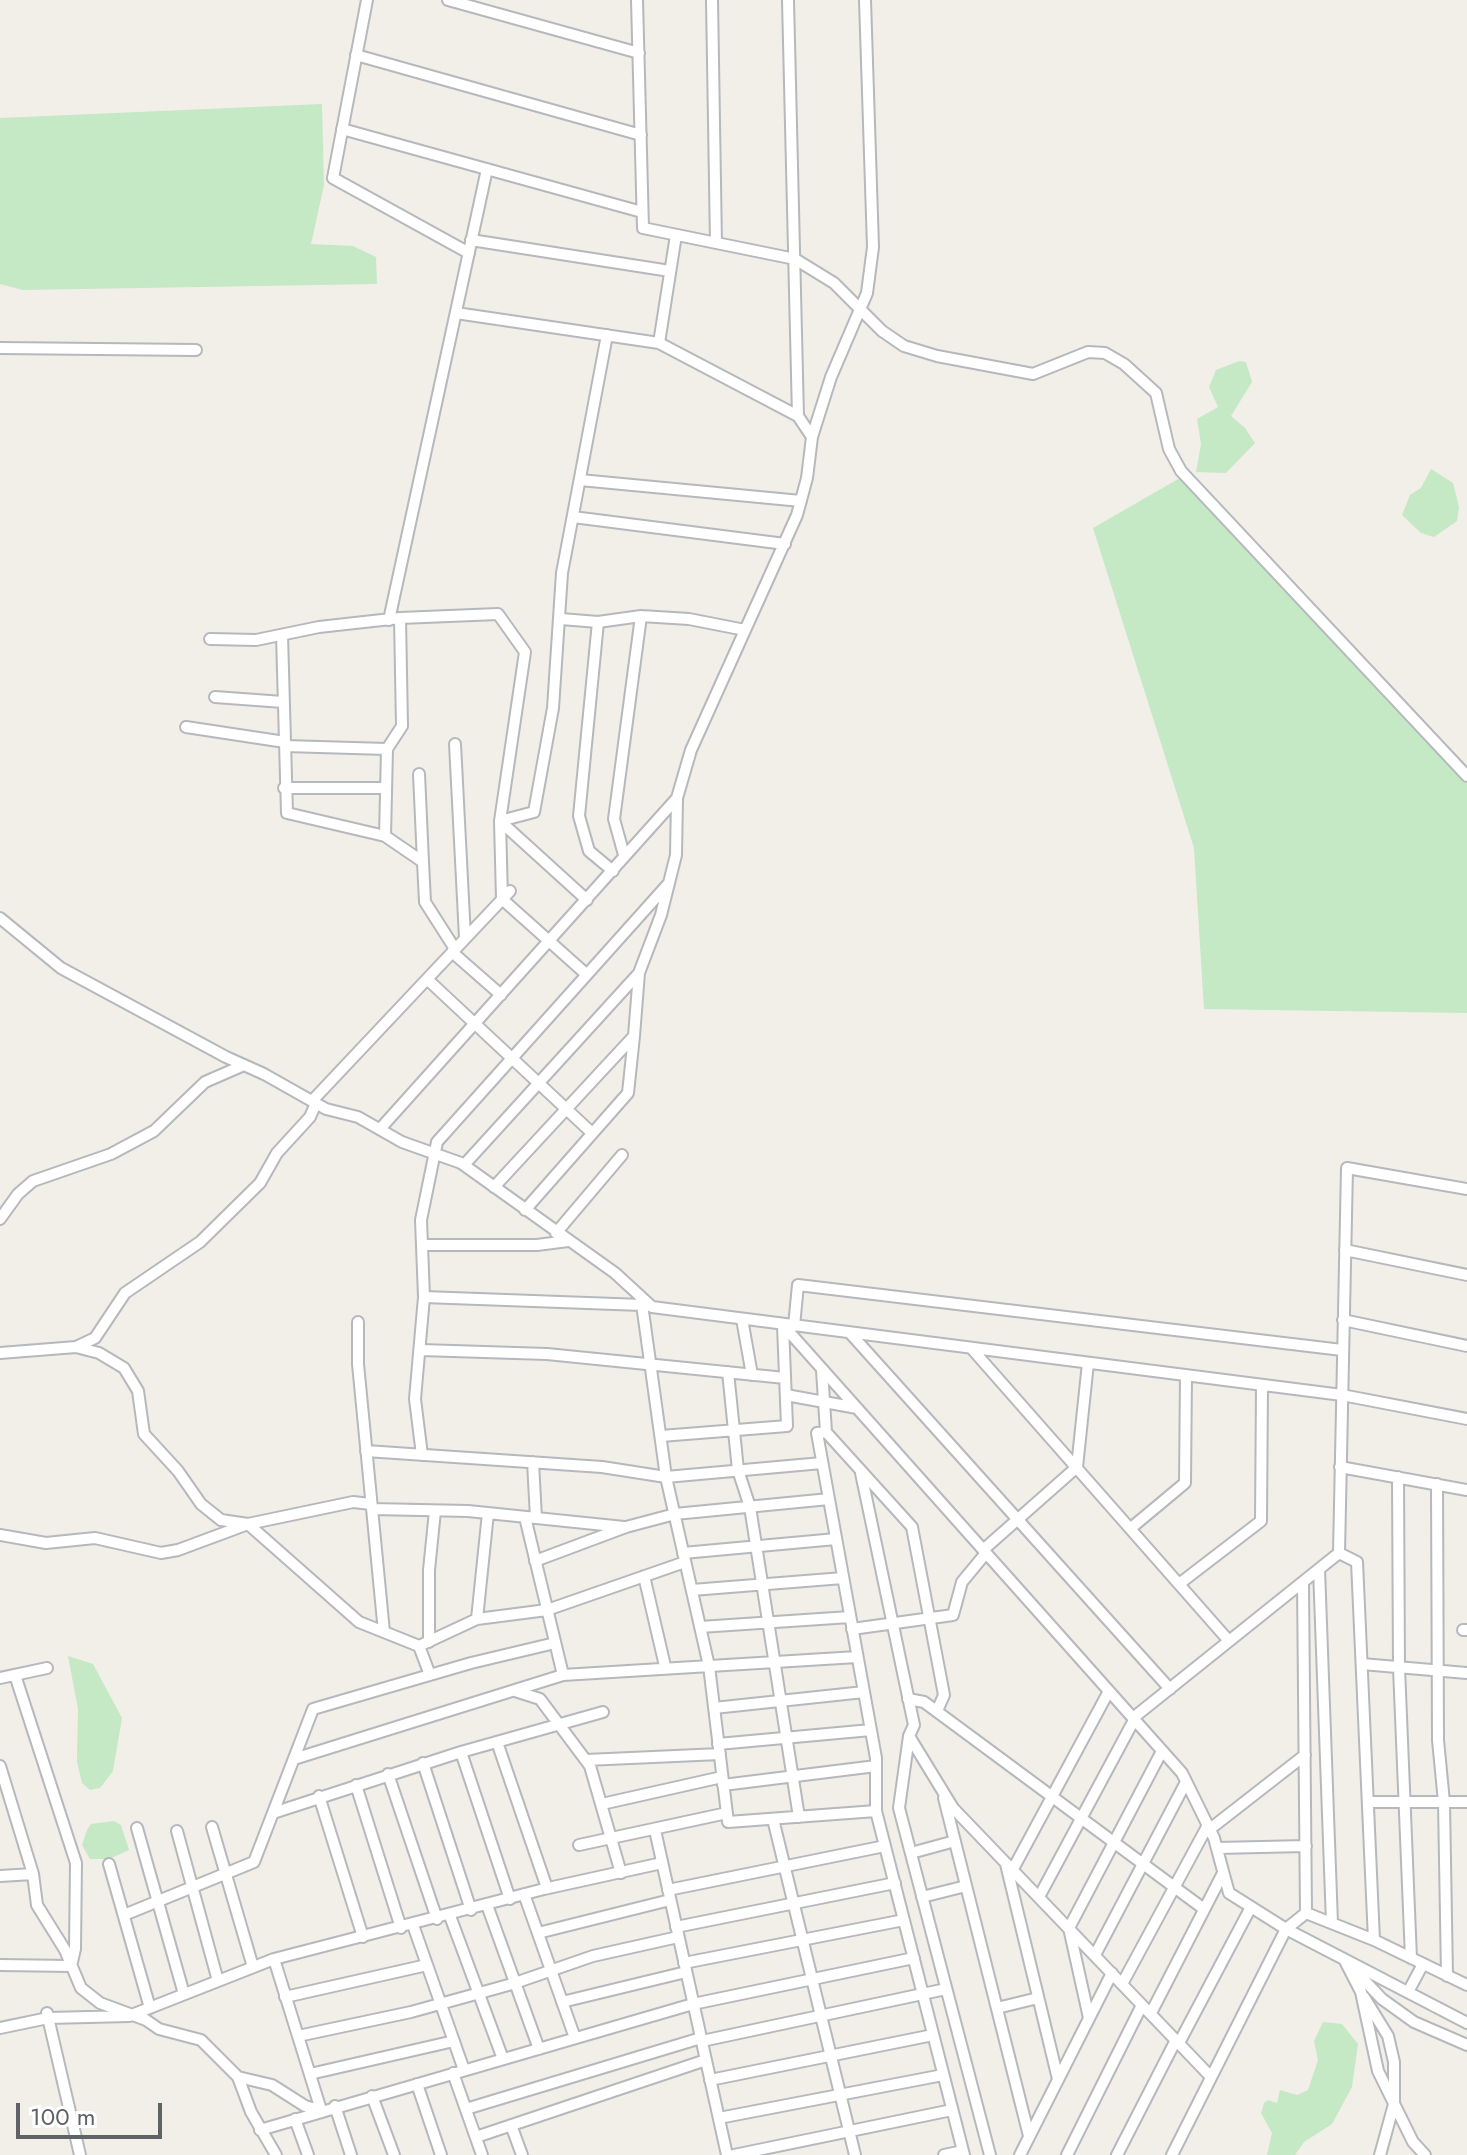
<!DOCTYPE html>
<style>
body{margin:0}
#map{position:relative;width:1467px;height:2155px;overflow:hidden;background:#f1efe8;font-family:Jost,sans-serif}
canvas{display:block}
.scale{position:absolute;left:16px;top:2103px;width:146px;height:36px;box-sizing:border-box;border:4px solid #5f6368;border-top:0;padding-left:10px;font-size:24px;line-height:28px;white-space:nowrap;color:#5f6368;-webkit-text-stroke:6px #fff;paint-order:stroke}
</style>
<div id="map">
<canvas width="1467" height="2155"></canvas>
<div class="scale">100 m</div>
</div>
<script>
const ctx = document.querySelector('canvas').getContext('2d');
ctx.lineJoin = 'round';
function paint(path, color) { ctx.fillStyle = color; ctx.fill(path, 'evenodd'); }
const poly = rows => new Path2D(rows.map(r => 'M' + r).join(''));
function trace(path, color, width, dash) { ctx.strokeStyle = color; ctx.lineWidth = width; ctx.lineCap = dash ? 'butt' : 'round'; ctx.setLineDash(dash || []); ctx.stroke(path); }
paint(poly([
 [322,104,324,185,311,244,353,246,376,257,377,284,23,290,0,284,0,118],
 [1239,361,1246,362,1252,382,1231,416,1245,428,1255,443,1226,473,1196,472,1201,444,1197,419,1218,407,1209,387,1216,370],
 [1431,469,1453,483,1459,507,1457,521,1434,537,1421,533,1402,515,1410,495,1421,488],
 [1180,478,1467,784,1467,1013,1204,1009,1194,848,1093,528],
 [68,1656,93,1664,122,1718,113,1771,100,1788,90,1790,82,1783,77,1762,78,1709],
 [114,1821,121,1825,129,1850,109,1859,90,1859,82,1845,87,1830,91,1824],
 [1323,2022,1342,2024,1358,2044,1352,2087,1332,2124,1304,2142,1295,2155,1267,2155,1272,2133,1261,2113,1264,2103,1268,2100,1277,2103,1280,2090,1297,2095,1308,2090,1318,2060,1314,2041]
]), '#c5e8c5');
const minor = poly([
 [367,0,333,178,469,253],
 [448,0,639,53],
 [637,0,643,228,795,259,834,283,882,331,904,346,937,356,1033,374,1088,352,1105,353,1124,364,1156,393,1169,449,1181,471,1467,776],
 [712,0,716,243],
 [788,0,798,416],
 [356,55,641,135],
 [342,129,642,212],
 [471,240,670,271],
 [456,313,659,343,798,416,812,437],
 [659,343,676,235],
 [0,348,196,350],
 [580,480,801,501],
 [573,517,785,544],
 [400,618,402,726,387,749,385,836,423,862,425,902,455,949],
 [561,619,598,622,641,616,689,619,745,630],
 [389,620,487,169],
 [598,622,579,816,589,851,613,871],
 [282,635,287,813,385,836],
 [210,639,256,640,319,627,400,618,498,614,525,652,500,821,502,899,586,974],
 [215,697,283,702],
 [186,727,285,742],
 [455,744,465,938],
 [285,746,387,749],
 [419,774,423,862],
 [284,788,385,788],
 [500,821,534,812,553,708,562,573,607,335],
 [500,821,587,900],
 [624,855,614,819,641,616],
 [0,918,61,968,226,1057,264,1074,326,1109,358,1117,402,1142,461,1163,615,1273,652,1307,1342,1395,1467,1419],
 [452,952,501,995],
 [427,979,592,1133],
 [312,1101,510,891],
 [380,1129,677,798,691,750,797,515,807,478,812,437,831,377,867,293,873,247,865,0],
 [464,1165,639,973,661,915,676,855,677,798],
 [494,1187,634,1036,639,973],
 [525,1210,628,1093,634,1036],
 [0,1219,18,1194,33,1181,111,1154,154,1131,205,1082,244,1065],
 [556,1233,622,1155],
 [422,1245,537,1245,568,1241],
 [1345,1250,1467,1275],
 [424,1297,642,1305],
 [641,1297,666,1477,709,1666,728,1822,876,1811],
 [742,1319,752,1375],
 [1343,1320,1467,1346],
 [358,1322,358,1364,384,1632],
 [783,1325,1182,1773,1214,1838,1229,1893,1286,1929,1467,2023],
 [794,1326,798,1285,1342,1350],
 [850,1333,1170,1689],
 [78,1346,95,1338,125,1293,200,1242,260,1183,277,1153,310,1117,316,1103],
 [972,1349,1229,1641],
 [421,1350,547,1354,785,1378],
 [0,1353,76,1347,99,1353,124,1368,138,1391,144,1434,178,1471,201,1504,221,1520,248,1524,359,1622,419,1646,430,1675],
 [822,1370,826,1432],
 [728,1372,738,1470,750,1507,799,1817],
 [786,1395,857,1408],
 [661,1436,787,1426,783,1325],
 [366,1451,602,1467,666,1477,822,1463],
 [422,1455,415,1399,424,1297,421,1220,437,1142,669,883],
 [533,1462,536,1518],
 [1340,1467,1467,1490],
 [861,1473,914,1725,909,1736,953,1808,1211,2077],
 [1398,1477,1399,1668,1411,1958],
 [1437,1484,1438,1740,1444,1802,1447,1976],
 [372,1509,468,1511,624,1527],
 [525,1517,563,1675],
 [1131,1528,1185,1483,1186,1375],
 [0,1535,46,1543,95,1538,161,1553,178,1550,248,1524,353,1502,371,1504],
 [983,1550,1077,1467,1088,1363],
 [683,1553,836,1539],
 [1339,1553,1357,1562,1374,1940],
 [535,1561,626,1527,675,1514,829,1499],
 [1319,1569,1332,1923],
 [644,1576,665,1666],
 [1179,1584,1261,1521,1262,1385],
 [692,1590,843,1578],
 [477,1619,488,1513],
 [700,1627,850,1617],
 [852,1629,953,1615,962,1582,986,1553],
 [1463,1630,1467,1630],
 [429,1642,429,1570,435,1511],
 [419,1646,477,1619,547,1610,685,1562],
 [1362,1664,1467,1673],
 [0,1678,47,1668],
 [515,1691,540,1699,590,1766,621,1873],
 [908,1699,924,1702,1204,1909],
 [714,1708,864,1692],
 [937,1711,944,1695,912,1527,826,1432,817,1433,876,1758,876,1811,964,2155],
 [1133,1718,1339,1553,1347,1168,1467,1189],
 [909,1736,899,1808,990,2155],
 [497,1742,547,1888],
 [718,1744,871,1730],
 [461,1752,510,1899],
 [294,1759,563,1675,857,1657],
 [586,1760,720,1754],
 [423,1763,471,1910],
 [0,1766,33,1874,37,1905,65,1950,81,1988,100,2003,146,2020,159,2029,201,2040,238,2077,272,2085,305,2106,319,2110],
 [388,1774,437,1919],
 [356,1785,401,1928],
 [723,1785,876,1766],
 [319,1796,363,1937],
 [944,1798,1029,2136],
 [1368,1802,1467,1802],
 [602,1804,722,1777],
 [273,1813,461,1752,603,1712],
 [773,1819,855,2155],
 [212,1827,253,1967],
 [137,1828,184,1994],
 [1210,1829,1305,1755],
 [655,1830,727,2155],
 [177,1831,218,1981],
 [579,1845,727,1813],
 [1217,1848,1306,1846],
 [911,1853,955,1841],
 [109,1864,150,2008],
 [1006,1864,1058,2079],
 [1013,1869,1109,1691],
 [0,1876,33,1874],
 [668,1890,885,1846],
 [524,1894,575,2038],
 [922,1897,966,1886],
 [1039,1897,1134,1720],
 [487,1905,539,2049],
 [1306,1913,1374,1940,1467,1985],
 [124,1915,254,1862,313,1709,471,1663,555,1643],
 [450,1916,503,2059],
 [413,1925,464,2070],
 [676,1927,895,1883],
 [538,1933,670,1900],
 [1095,1955,1186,1782],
 [274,1959,321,2110],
 [684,1963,904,1920],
 [0,1965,71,1966,75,1949,76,1863,15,1675],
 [1122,1984,1208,1825],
 [1408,1992,1423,1964],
 [285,1997,427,1965],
 [1364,1997,1388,2036,1394,2062,1394,2104,1380,2155],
 [562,2002,686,1972],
 [997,2008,1038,1998],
 [47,2013,80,2155],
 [1151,2013,1223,1873],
 [1089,2018,1069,1928,1162,1751],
 [0,2028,48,2018,129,2016,274,1959,544,1889,662,1863],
 [298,2036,411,2012,512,1984,593,1956,678,1937],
 [702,2041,946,1989],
 [1179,2043,1251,1907],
 [453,2073,482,2155],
 [310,2074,454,2041],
 [238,2077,251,2112,276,2155],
 [710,2080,933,2035],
 [417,2084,441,2155],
 [372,2096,394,2155],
 [335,2106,351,2155],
 [466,2109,701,2038],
 [719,2118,943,2075],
 [295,2119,308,2155],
 [511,2125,522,2155],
 [260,2130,693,2004,914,1958],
 [476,2137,706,2060],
 [734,2155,952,2110],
 [944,2155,963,2151],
 [1020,2155,1112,1973],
 [1067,2155,1142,2005],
 [1117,2155,1176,2040],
 [1172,2155,1286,1929,1306,1913,1303,1582],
 [1425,2155,1413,2142,1378,2071,1361,1992,1344,1959,1382,1999,1414,2022,1467,2045]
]);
trace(minor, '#b5b8bc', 14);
trace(minor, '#fff', 10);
</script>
